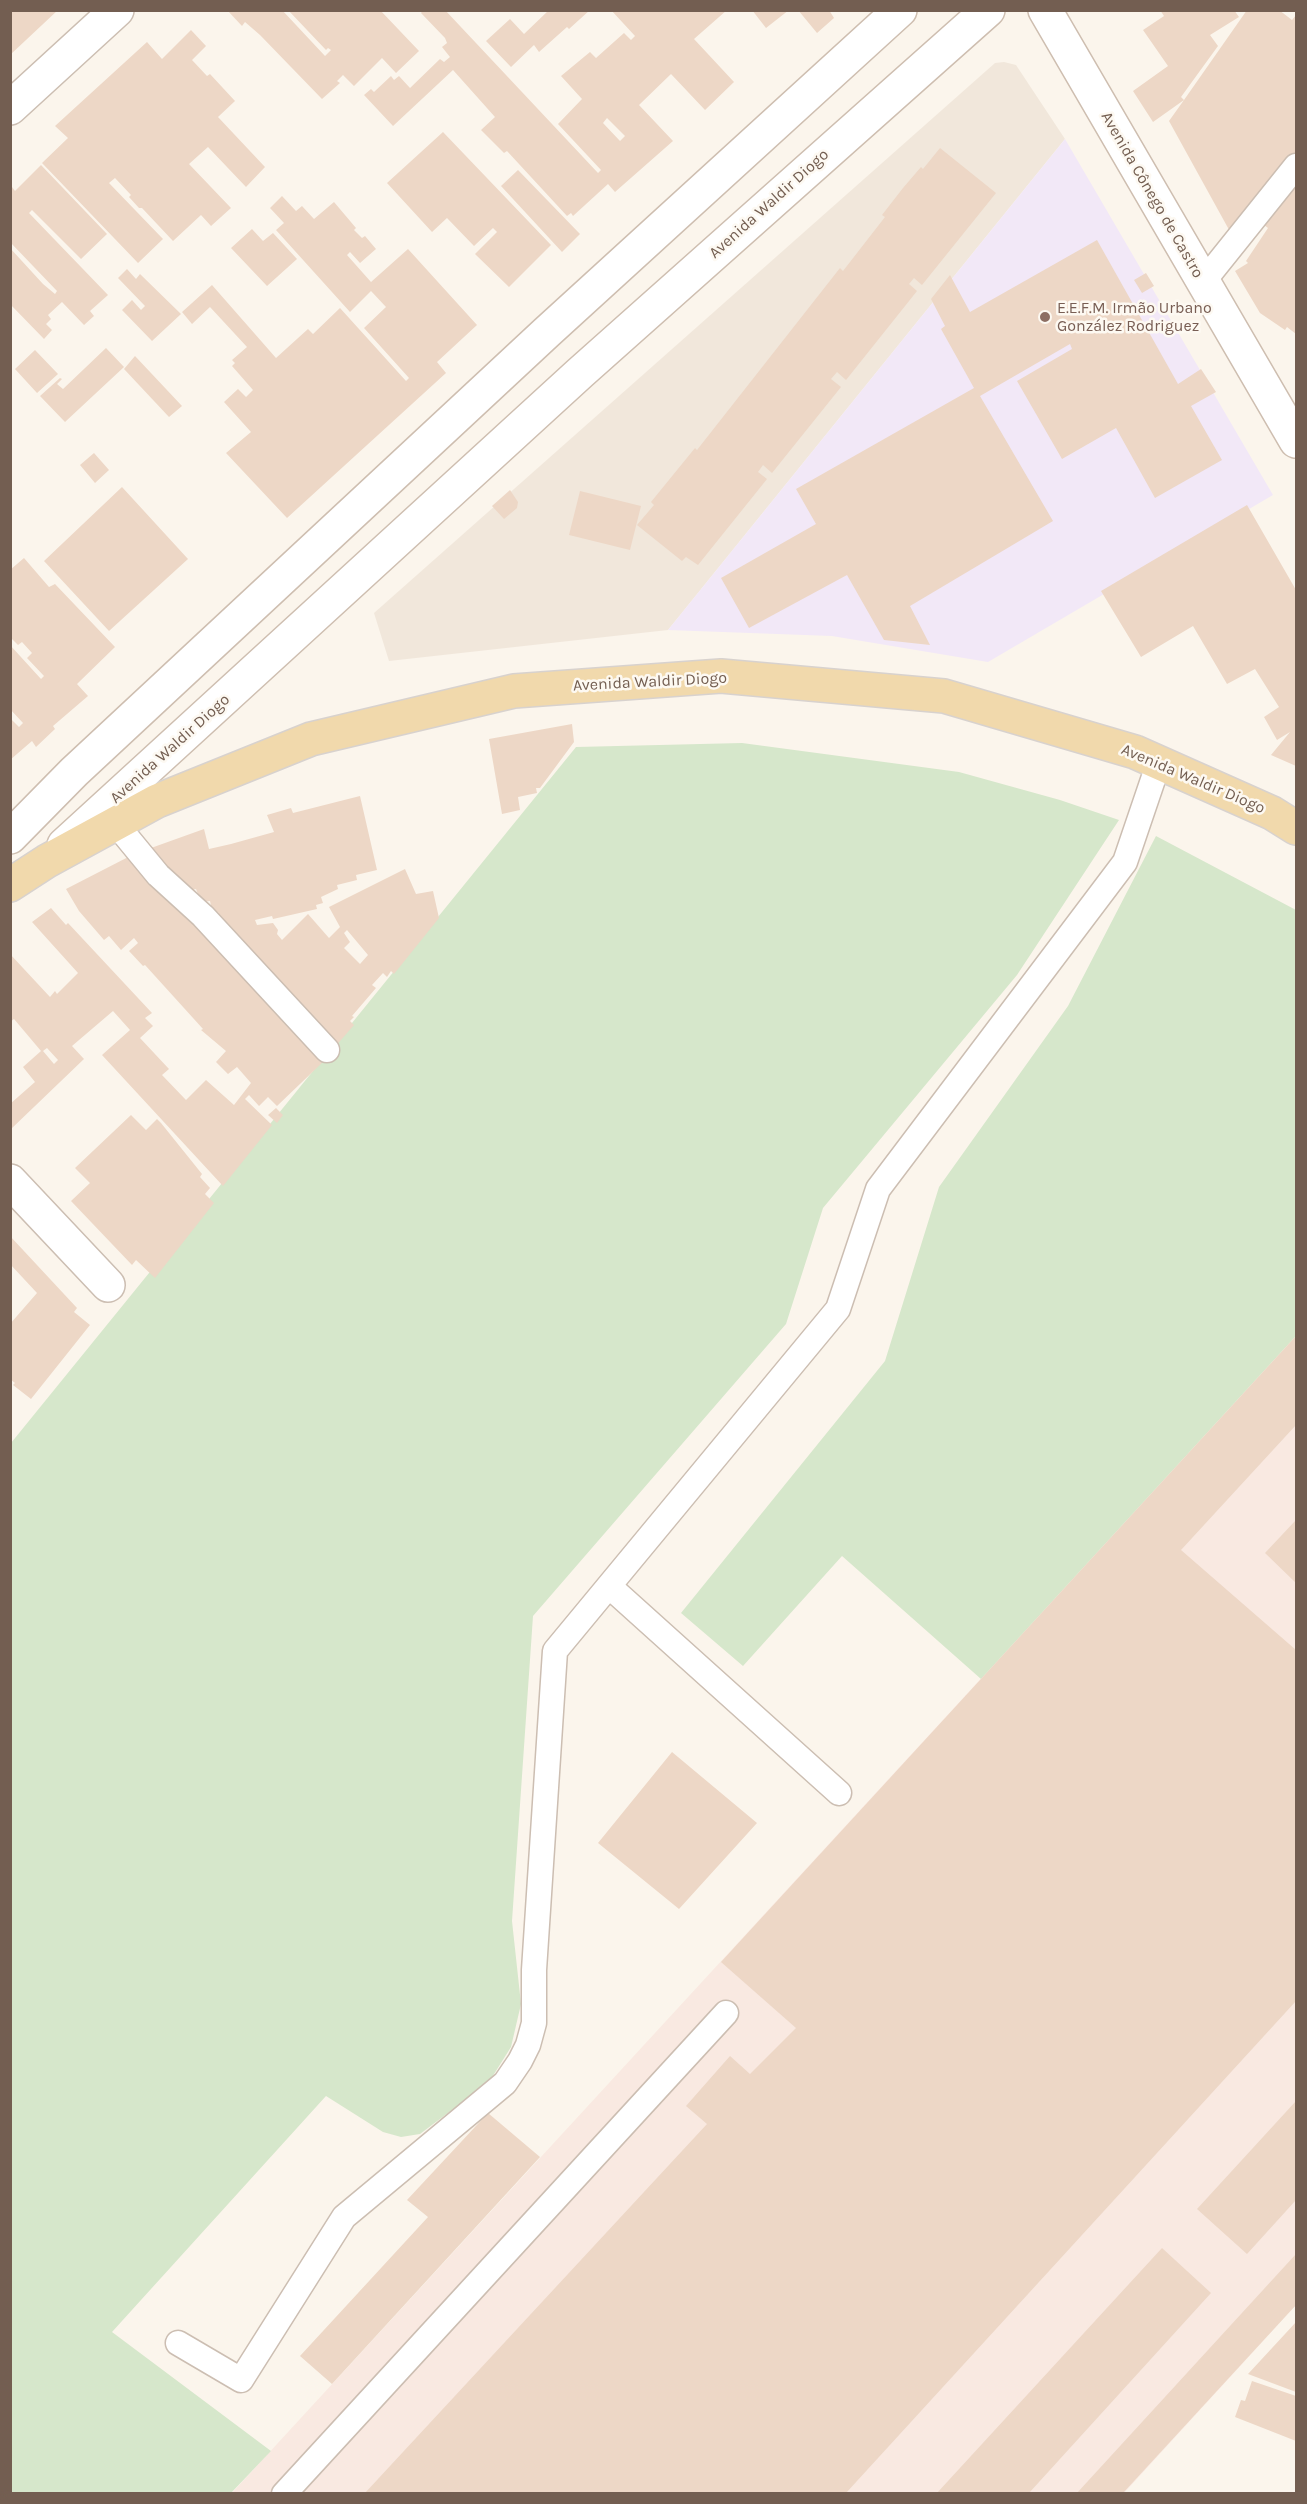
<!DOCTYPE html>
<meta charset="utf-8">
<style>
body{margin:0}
#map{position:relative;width:1307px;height:2504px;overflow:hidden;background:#fbf5ec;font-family:Karla,sans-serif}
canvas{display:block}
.frame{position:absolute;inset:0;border:12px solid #735e51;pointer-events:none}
</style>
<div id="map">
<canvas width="1307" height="2504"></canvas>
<div class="frame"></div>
</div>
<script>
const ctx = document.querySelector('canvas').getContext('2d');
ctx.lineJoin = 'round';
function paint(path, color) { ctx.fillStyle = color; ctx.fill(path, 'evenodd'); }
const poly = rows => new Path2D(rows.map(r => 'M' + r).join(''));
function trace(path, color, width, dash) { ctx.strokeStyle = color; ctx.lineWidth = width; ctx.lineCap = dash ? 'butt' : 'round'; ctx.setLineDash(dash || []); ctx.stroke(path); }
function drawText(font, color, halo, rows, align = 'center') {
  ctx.font = font + ' Karla,sans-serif'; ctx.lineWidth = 5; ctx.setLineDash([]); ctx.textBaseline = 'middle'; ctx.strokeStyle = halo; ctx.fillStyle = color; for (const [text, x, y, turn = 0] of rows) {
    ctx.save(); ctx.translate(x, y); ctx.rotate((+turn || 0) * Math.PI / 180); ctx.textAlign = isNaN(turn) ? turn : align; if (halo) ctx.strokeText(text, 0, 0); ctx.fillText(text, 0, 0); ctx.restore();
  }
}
paint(poly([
 [1004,62,1016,65,1065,139,668,630,389,661,374,613,995,63]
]), '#f1e7db');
paint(poly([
 [1296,1336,1296,2305,1124,2493,231,2494]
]), '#f9e9e1');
paint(poly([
 [1065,139,1273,495,988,662,832,636,668,630]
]), '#f2e8f7');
paint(poly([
 [742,743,959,772,1060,800,1119,820,1017,975,823,1208,786,1324,533,1616,512,1921,521,2004,511,2047,489,2082,420,2134,401,2137,383,2132,326,2096,112,2332,271,2451,231,2493,11,2494,11,1443,576,747],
 [1156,836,1296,910,1296,1336,981,1679,842,1556,743,1666,681,1613,885,1361,939,1187,1068,1006]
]), '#d6e7cb');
paint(poly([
 [10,10,58,10,10,55],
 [227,10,282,10,325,56,331,50,328,48,326,50,288,10,380,10,419,51,396,73,382,58,354,86,343,75,337,81,340,83,322,99,260,35,245,22,242,26],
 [423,10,445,10,598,173,601,170,558,124,582,99,561,76,590,52,596,58,624,33,631,40,635,36,611,10,727,10,694,39,734,82,705,110,671,74,639,105,673,141,615,192,608,184,573,216,571,213,567,216,507,151,504,153,481,130,495,117,453,70,393,126,364,95,371,89,374,92,391,76,394,80,399,76,410,88,440,59,444,62,450,57,442,47,447,43,445,38,421,13],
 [607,118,625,136,620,141,603,123],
 [549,10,590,10,569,29,567,27,539,52,534,45,511,67,486,41,510,19,524,34],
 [752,10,789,10,766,28],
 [798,10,829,10,834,18,817,33],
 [1160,10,1234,10,1239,17,1210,35,1218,46,1181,97,1184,100,1247,10,1279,10,1292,20,1296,15,1296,162,1233,237,1169,121,1184,100,1153,122,1133,91,1168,66,1143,30,1164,16],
 [191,30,206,46,192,60,207,76,210,74,235,101,218,117,265,167,246,187,208,147,189,164,231,208,211,226,201,215,173,241,142,208,139,208,129,197,131,195,115,178,109,183,163,239,138,263,42,163,68,138,55,126,147,42,162,59],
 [443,132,551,245,509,287,475,254,497,232,493,228,474,246,447,218,432,232,387,183],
 [940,148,996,193,922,285,914,278,909,284,917,291,846,380,837,372,831,379,841,387,772,473,763,465,758,472,767,479,698,565,686,557,682,561,637,525,654,505,651,502,695,448,697,450,840,268,843,271,885,217,882,215,903,188,921,167,923,169],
 [41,165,107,234,81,259,32,210,29,213,108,295,90,311,94,316,84,325,62,302,48,315,51,319,46,324,52,330,44,339,10,304,10,248,43,284,55,294,57,291,10,242,10,189,12,187,15,191],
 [518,170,580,234,562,252,501,186],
 [1296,184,1296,334,1287,327,1285,330,1260,313,1235,271,1248,263,1246,261,1268,228,1252,216,1259,207,1272,217],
 [282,196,296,211,302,206,314,219,334,202,356,228,354,230,362,238,365,236,376,249,360,263,350,252,347,255,371,282,408,249,477,325,437,362,446,373,287,518,226,453,251,432,224,402,238,389,246,397,253,390,232,366,235,363,232,360,247,347,210,307,192,324,182,312,212,285,276,358,308,329,313,334,340,308,406,381,409,378,364,328,386,307,371,291,350,312,276,230,284,223,270,208],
 [252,229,263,241,273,233,297,259,267,286,231,248],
 [1097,240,1178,384,1201,369,1216,392,1191,406,1222,460,1155,498,1116,428,1062,459,1017,381,1072,349,1070,344,980,396,1053,521,910,606,930,645,884,640,847,575,749,628,721,578,816,524,796,489,974,388,941,329,945,326,931,299,950,275,970,312],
 [127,269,136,279,140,274,181,314,152,341,122,310,132,300,141,310,145,306,118,278],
 [1146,273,1154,286,1142,293,1134,280],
 [106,348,124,367,65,422,40,396,60,378,62,379,57,384,63,389],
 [35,350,58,374,37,393,15,369],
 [135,356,182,406,169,417,124,369],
 [94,453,109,470,95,483,80,465],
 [122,487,188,559,109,631,44,561],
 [510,490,518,502,517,508,504,519,492,506],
 [580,491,641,506,630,550,569,535],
 [1247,505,1296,590,1296,766,1271,755,1290,732,1277,740,1264,717,1279,707,1255,669,1227,684,1193,626,1141,657,1101,591],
 [24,558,49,587,55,584,115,647,77,684,88,696,53,726,55,729,36,747,32,741,10,760,10,718,19,727,23,723,10,709,10,645,41,679,44,676,27,658,32,653,22,642,18,645,10,637,10,570],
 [572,724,574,742,540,788,536,788,537,793,518,797,520,810,502,814,489,739],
 [360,796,377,870,356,875,357,880,337,885,338,889,321,897,323,903,316,905,317,909,273,919,272,916,255,920,257,925,273,923,278,930,277,934,282,940,308,914,329,938,340,927,329,907,405,869,416,894,433,891,439,918,394,974,391,971,387,977,383,973,372,985,376,988,352,1016,354,1017,350,1021,354,1025,334,1048,221,921,218,912,213,914,210,901,201,902,196,889,187,891,151,848,204,829,209,849,231,844,274,832,267,815,291,808,293,813],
 [347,930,368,955,360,964,344,948,350,942,344,933],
 [136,853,324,1061,277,1106,268,1097,259,1106,249,1095,245,1099,272,1125,223,1186,102,1055,130,1030,113,1011,72,1046,84,1059,10,1130,10,1104,35,1082,23,1067,41,1051,14,1019,10,1022,10,954,50,997,55,991,57,994,78,973,32,922,51,908,66,925,68,923,152,1013,145,1018,153,1026,140,1038,169,1069,162,1075,186,1100,206,1080,234,1105,251,1083,237,1067,228,1074,216,1062,226,1051,201,1030,203,1029,145,965,143,966,129,951,138,943,134,938,121,950,109,936,104,940,79,911,66,889],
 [47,1048,58,1060,54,1064,43,1051],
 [276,1108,283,1115,277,1123,268,1115],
 [131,1115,146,1130,157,1119,161,1123,202,1174,200,1177,210,1188,205,1194,214,1203,155,1278,136,1260,132,1265,71,1201,90,1183,75,1168],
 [10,1236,77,1308,74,1312,90,1325,31,1399,13,1385,15,1383,10,1379,10,1324,37,1293,10,1264],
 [1296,1336,1296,1425,1181,1550,1296,1650,1296,2001,846,2493,365,2493,707,2124,686,2106,730,2056,750,2074,796,2028,721,1962],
 [1296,1520,1296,1583,1265,1553],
 [672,1752,757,1823,679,1909,598,1843],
 [1296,2101,1296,2200,1247,2254,1197,2209],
 [488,2113,540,2157,332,2384,300,2356,428,2217,407,2200],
 [1162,2248,1211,2293,1029,2493,937,2493],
 [1296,2254,1296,2305,1123,2493,1077,2493],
 [1296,2322,1296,2392,1248,2374,1285,2334],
 [1252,2381,1296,2396,1296,2441,1235,2417,1241,2400,1245,2401]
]), '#edd7c6');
const lane = poly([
 [1203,282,1296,166],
 [116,824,158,875,203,916,327,1050],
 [609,1586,839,1793],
 [178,2343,241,2380,344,2217,505,2083,520,2061,528,2045,534,2023,534,1970,555,1651,838,1309,878,1189,1125,862,1159,762],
 [284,2494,726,2013]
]);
const street = poly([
 [10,108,117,10],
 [10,1181,108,1285]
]);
const secondary = poly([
 [1045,10,1296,441],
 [10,837,74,772,547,332,900,10],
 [64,845,580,373,988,10]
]);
const primary = poly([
 [10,885,47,861,157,801,311,739,514,691,721,676,944,696,1135,752,1272,813,1296,828]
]);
trace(lane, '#ccbeb2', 27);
trace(street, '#ccbeb2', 36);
trace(secondary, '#cebeb0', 36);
trace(primary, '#d8d2ce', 36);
trace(lane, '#fff', 24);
trace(street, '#fff', 33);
trace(secondary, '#fff', 33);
trace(primary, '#f1d9ac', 33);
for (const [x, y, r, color] of [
 [1045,317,6,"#8d6e63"]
]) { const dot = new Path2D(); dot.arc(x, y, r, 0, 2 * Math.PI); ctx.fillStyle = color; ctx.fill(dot); trace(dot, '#fdf9f2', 2); }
drawText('16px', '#735e51', '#fdf9f2', [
 ["Avenida Cônego de Castro",1152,195,60],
 ["Avenida Waldir Diogo",769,204,-42],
 ["Avenida Waldir Diogo",650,682,-3],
 ["Avenida Waldir Diogo",170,749,-42],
 ["Avenida Waldir Diogo",1193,779,23]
]);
drawText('16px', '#785e54', '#fdf9f2', [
 ["E.E.F.M. Irmão Urbano",1057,308],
 ["González Rodriguez",1057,326]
], 'left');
</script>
